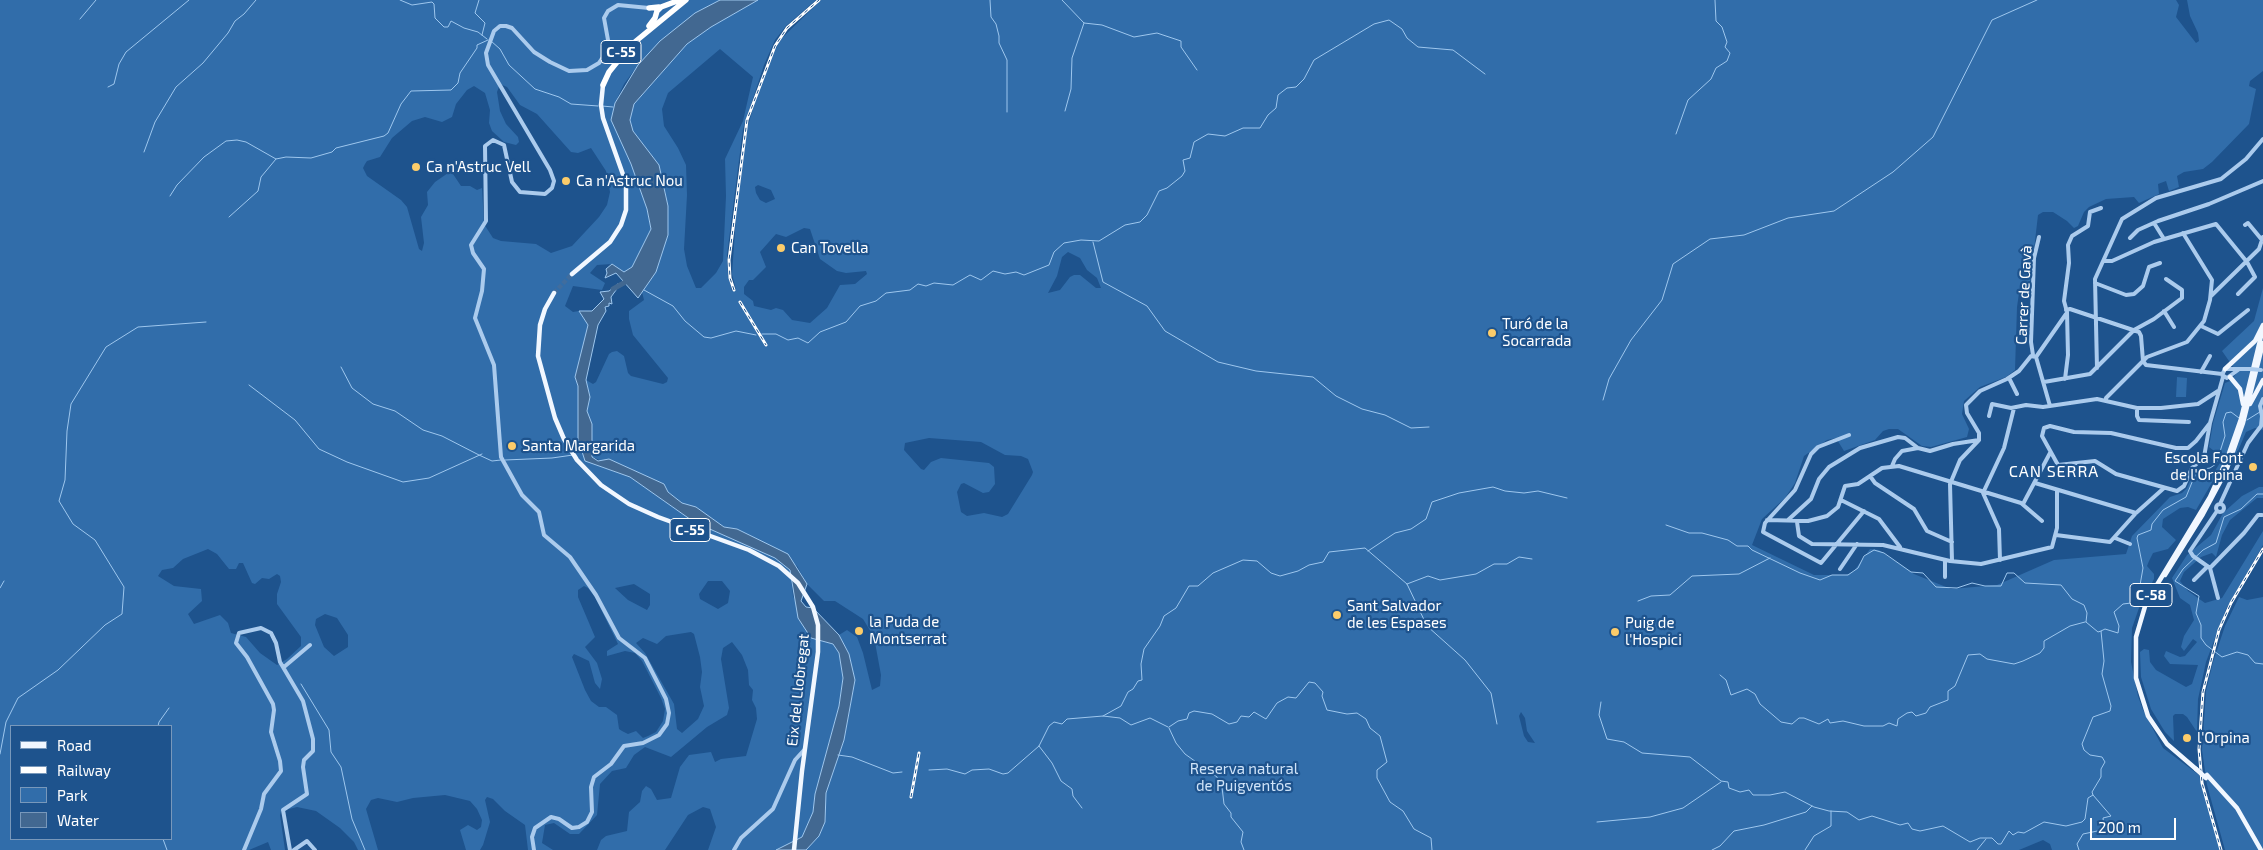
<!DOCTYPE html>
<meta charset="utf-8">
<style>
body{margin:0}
#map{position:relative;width:2263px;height:850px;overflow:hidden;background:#1e538d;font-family:"Exo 2",sans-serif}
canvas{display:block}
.legend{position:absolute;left:10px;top:725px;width:162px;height:115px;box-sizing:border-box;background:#1e538d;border:1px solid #7898bb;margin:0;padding:6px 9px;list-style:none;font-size:15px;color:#fff}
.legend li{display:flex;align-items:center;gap:10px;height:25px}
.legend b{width:25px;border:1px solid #7898bb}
.scale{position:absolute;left:2090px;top:818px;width:86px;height:22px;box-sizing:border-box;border:2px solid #fff;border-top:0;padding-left:6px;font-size:15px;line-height:18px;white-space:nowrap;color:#fff;-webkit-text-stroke:4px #1e538d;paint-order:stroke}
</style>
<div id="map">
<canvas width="2263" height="850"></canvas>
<ul class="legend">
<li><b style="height:6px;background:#f1f7ff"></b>Road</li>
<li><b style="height:6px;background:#fff"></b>Railway</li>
<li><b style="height:14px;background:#316daa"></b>Park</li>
<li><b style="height:14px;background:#426891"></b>Water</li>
</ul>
<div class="scale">200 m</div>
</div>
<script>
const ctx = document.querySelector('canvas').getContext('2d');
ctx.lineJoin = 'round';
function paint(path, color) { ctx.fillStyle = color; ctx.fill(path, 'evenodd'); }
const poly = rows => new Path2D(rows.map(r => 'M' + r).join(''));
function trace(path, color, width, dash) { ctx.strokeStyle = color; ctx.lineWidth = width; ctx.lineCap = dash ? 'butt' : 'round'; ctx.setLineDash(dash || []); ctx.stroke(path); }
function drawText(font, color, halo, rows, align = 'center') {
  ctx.font = font + ' "Exo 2",sans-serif'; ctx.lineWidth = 4.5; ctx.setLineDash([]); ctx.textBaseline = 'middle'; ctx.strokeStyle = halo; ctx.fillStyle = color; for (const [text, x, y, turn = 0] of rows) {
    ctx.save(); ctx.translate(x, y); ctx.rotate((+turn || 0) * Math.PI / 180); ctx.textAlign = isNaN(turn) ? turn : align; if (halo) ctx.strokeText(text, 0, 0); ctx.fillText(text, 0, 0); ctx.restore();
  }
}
paint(poly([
 [0,0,720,0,695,13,638,65,624,84,615,103,611,120,631,164,647,209,651,229,632,267,624,272,612,264,597,265,590,273,605,283,602,290,573,286,565,306,573,312,579,311,588,325,575,377,578,386,578,419,593,464,630,477,694,522,775,558,790,570,793,596,811,638,833,644,839,653,843,678,839,706,815,794,813,812,802,837,776,850,708,850,716,827,710,809,703,807,688,815,665,850,597,850,601,840,606,836,627,831,629,812,640,802,642,791,646,786,651,789,657,800,671,798,680,767,689,755,711,752,715,762,721,759,746,756,757,719,756,708,752,700,753,690,749,685,748,670,742,655,732,642,723,648,721,659,729,708,727,715,707,727,671,757,645,747,634,755,626,768,612,771,600,784,597,815,579,834,570,834,554,823,545,825,542,843,553,850,528,850,525,825,505,811,493,799,487,797,485,800,490,822,483,845,480,850,466,850,460,830,468,825,477,830,481,827,482,820,477,809,470,801,445,795,413,798,397,802,378,798,371,800,366,809,378,850,358,850,354,842,340,828,316,811,297,807,281,811,280,815,285,850,271,850,268,842,249,850,0,850],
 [500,84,507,87,520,105,537,114,571,152,578,153,591,148,606,171,610,192,607,205,599,217,572,246,551,253,536,244,501,241,493,238,484,224,482,188,477,190,470,186,461,186,451,171,435,182,427,192,428,205,421,217,424,243,422,251,419,249,407,207,401,200,367,176,363,168,365,164,367,161,380,157,392,138,412,121,425,117,442,122,452,117,456,104,467,90,474,86,485,93,490,110,489,123,492,131,504,142,516,145,519,142,518,137,506,124,500,111,497,92],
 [208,549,217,554,229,569,236,569,239,563,243,563,252,583,255,584,262,578,269,579,277,574,280,576,281,582,277,594,277,604,301,637,301,646,287,659,277,665,260,653,246,637,231,633,228,623,220,615,194,624,188,614,202,601,201,589,174,586,158,576,162,570,173,568,183,559],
 [708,581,722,581,730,591,728,603,718,609,700,599,699,594],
 [634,584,650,594,650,605,647,610,628,600,615,588],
 [584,586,588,588,595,597,618,644,607,651,607,656,625,651,635,653,642,661,661,698,665,709,663,721,656,732,648,736,643,738,636,731,628,734,622,731,619,729,617,715,606,707,599,707,591,701,585,690,572,657,574,654,589,661,595,683,600,689,602,679,597,663,585,647,595,637,578,597,578,590],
 [325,614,337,618,348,635,348,647,334,656,324,647,315,625,316,619],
 [691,632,694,634,700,657,702,672,700,687,704,706,698,719,682,733,677,729,674,704,645,653,636,643,643,638,657,644,666,636],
 [11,726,171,726,171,839,11,839],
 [758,0,816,0,786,26,775,40,764,65,743,129,727,255,728,274,732,291,736,290,732,274,736,216,747,129,755,102,771,58,781,39,821,0,2176,0,2179,5,2176,17,2196,43,2199,41,2198,33,2190,16,2187,0,2263,0,2263,71,2250,81,2249,86,2256,89,2249,124,2212,162,2203,169,2184,172,2177,176,2179,187,2169,191,2166,181,2158,184,2159,194,2139,203,2134,197,2106,199,2089,207,2084,212,2078,226,2074,228,2067,221,2053,212,2043,212,2038,215,2030,284,2020,286,2017,307,2015,370,2006,377,1980,387,1964,401,1962,414,1969,429,1967,437,1931,447,1922,446,1898,429,1889,429,1883,431,1875,440,1844,451,1836,438,1827,440,1804,456,1795,483,1785,498,1762,519,1752,545,1814,575,1846,575,1854,571,1870,549,1879,550,1914,574,1951,589,1997,585,2054,560,2126,554,2132,536,2170,497,2182,493,2187,488,2195,469,2206,470,2213,474,2223,458,2209,447,2213,423,2225,383,2230,381,2236,374,2234,368,2222,351,2254,321,2263,288,2263,430,2255,428,2246,432,2232,465,2225,460,2196,510,2188,507,2180,508,2163,519,2162,527,2176,540,2168,549,2153,553,2149,561,2147,566,2154,574,2154,579,2139,608,2132,628,2131,662,2138,696,2143,710,2163,748,2199,775,2220,850,2052,850,2050,844,2043,840,2019,850,806,850,819,836,825,822,826,793,844,740,855,681,849,654,839,635,847,630,857,637,863,653,872,690,880,686,881,675,874,637,863,619,835,601,824,601,807,584,797,566,753,537,737,529,724,527,696,507,682,503,668,492,664,484,592,457,592,424,587,411,590,397,586,380,593,384,596,382,609,354,612,352,617,351,624,356,628,373,631,376,663,384,667,382,668,378,633,335,629,319,629,311,644,300,642,292,656,272,668,235,668,206,663,180,659,165,633,131,630,120,634,104,687,44,711,27],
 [720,49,753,77,743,121,725,159,726,196,723,261,716,273,701,288,696,288,687,266,684,249,687,195,686,165,678,148,664,126,662,109,668,93],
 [758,185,771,190,775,199,766,203,760,200,756,193,755,187],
 [804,228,810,229,820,259,837,271,846,273,866,271,867,274,855,284,840,285,827,308,810,323,792,320,783,310,776,308,771,310,754,306,753,301,744,294,744,287,749,280,753,280,766,267,760,252,776,234,786,237],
 [1068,252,1080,258,1087,270,1097,278,1101,288,1096,288,1080,275,1074,275,1070,277,1060,290,1048,293,1057,276,1062,257],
 [929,438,981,442,1005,455,1021,456,1028,459,1033,472,1032,475,1008,514,1002,517,984,513,967,516,961,512,957,492,961,484,964,483,983,493,989,492,995,484,994,467,989,463,941,458,931,462,924,470,921,469,904,450,905,443],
 [1521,712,1525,718,1527,731,1535,743,1528,742,1524,736,1519,716],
 [2177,377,2187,378,2186,397,2176,397],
 [2259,487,2263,487,2263,498,2257,498,2230,520,2222,535,2216,557,2212,553,2201,557,2184,572,2180,581,2188,591,2205,603,2222,598,2263,531,2263,545,2226,609,2206,662,2198,699,2197,732,2187,717,2183,714,2175,714,2173,716,2174,741,2165,732,2151,709,2141,677,2140,652,2144,649,2149,650,2150,662,2156,670,2186,687,2192,684,2198,665,2170,664,2164,656,2166,651,2180,657,2185,656,2197,642,2193,639,2184,651,2181,647,2184,636,2194,620,2190,605,2180,598,2172,578,2187,555,2211,535,2223,513,2242,496],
 [2239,597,2247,600,2263,597,2263,850,2225,850,2207,785,2202,750,2206,691,2213,662,2225,626]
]), '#316daa');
const water = poly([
 [720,0,758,0,711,27,687,44,634,104,630,120,633,131,659,165,668,206,668,235,656,272,638,298,616,273,605,278,607,273,606,269,612,264,624,272,632,267,651,229,647,209,631,164,611,120,615,103,638,65,660,41,695,13,720,0],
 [618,284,619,286,611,297,612,304,609,303,609,306,605,307,606,311,598,325,586,380,590,397,587,411,592,424,592,457,598,461,609,459,664,484,668,492,682,503,696,507,724,527,737,529,788,554,807,584,801,601,806,607,813,608,839,635,849,654,855,680,844,740,826,793,825,822,819,836,806,850,776,850,802,837,813,812,815,794,839,706,843,678,839,653,833,644,811,638,798,618,790,570,775,558,694,522,630,477,585,461,578,439,578,386,575,377,588,325,579,311,592,311,604,299,600,292,609,291,618,284]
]);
paint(water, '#426891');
trace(water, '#9ec7ee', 1);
trace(poly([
 [400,0,412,5,432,2,434,4,435,18,444,27,448,27,451,21,464,28,478,32,487,39],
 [479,0,475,13,485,23,482,35],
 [990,0,991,17,996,24,999,36,999,43,1007,60,1007,112],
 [1062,0,1084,23,1102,25,1134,37,1157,33,1181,41,1181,47,1197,70],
 [80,19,96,0],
 [491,41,500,49,509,65,535,89,559,97,571,104,598,106],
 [108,87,114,84,119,64,126,52,189,0],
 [602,106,613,107],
 [1065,111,1071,89,1072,58,1084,23],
 [1676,134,1688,100,1711,79,1716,68,1727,61,1730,53,1725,47,1727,42,1722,27,1716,21,1715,0],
 [144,152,155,122,176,87,203,63,228,33,235,21,244,14,256,0],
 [170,196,177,185,204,157,226,141,237,140,246,142,276,159,286,157,311,158,332,152,336,148,384,136,388,133,401,104,411,91,451,90,458,83,460,73,477,48,477,45,488,40],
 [229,217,258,191,261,177,276,159],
 [1093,242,1103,282,1147,306,1165,331,1218,362,1256,371,1313,377,1336,396,1362,409,1385,415,1411,428,1429,427],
 [644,290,673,306,685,321,704,337,711,338,736,331,756,335],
 [762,334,776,334,788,340,798,338,808,343,820,332,846,322,860,306,876,301,886,293,910,290,918,284,926,286,934,283,953,285,970,275,981,280,993,271,1005,274,1016,272,1024,275,1049,265,1054,252,1064,243,1081,240,1099,241,1125,225,1140,222,1147,215,1159,191,1167,188,1182,176,1185,171,1183,160,1190,158,1194,142,1208,134,1225,136,1243,128,1260,128,1268,115,1276,108,1278,95,1287,88,1296,87,1304,79,1314,60,1374,24,1389,20,1402,29,1407,38,1418,47,1453,50,1485,74],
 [341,367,352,388,373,404,395,411,423,430,442,436,479,455,492,461,501,460],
 [249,385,295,420,319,449,347,462,403,482,429,478,482,454],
 [1603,400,1609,379,1631,340,1662,300,1673,264,1710,239,1744,235,1788,218,1834,211,1893,172,1933,137,1992,20,2037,0],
 [2247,420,2263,410],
 [505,460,552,458,573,455],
 [2263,494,2257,494,2241,509,2224,517,2216,543,2203,550,2183,569,2175,581,2199,596,2196,613,2201,625,2201,638,2206,645,2222,657,2237,652,2248,655,2255,663,2263,664],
 [1666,525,1689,533,1702,533,1728,540,1737,546,1748,546,1752,550,1800,573,1820,580,1832,575,1848,575,1858,568,1864,556,1874,550,1884,553,1911,572,1923,573,1936,587,1957,588,1972,583,1985,586,2001,586,2007,573,2014,573,2025,583,2061,585,2072,599,2084,605,2087,613,2086,622],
 [1368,551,1395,533,1411,529,1426,519,1432,502,1459,493,1493,487,1505,491,1524,493,1538,491,1567,498],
 [1407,584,1428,576,1440,580,1476,574,1494,564,1507,564,1519,557,1532,559],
 [0,588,4,581],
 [1638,601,1651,596,1670,595,1692,576,1739,574,1770,558],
 [2086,622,2098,632,2101,631],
 [1720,675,1726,680,1731,695,1747,689,1755,694,1760,704,1781,722,1792,724,1799,718,1804,718,1819,724,1828,719,1830,723,1843,721,1864,726,1883,726,1889,723,1897,726,1898,719,1907,713,1912,712,1916,716,1926,713,1930,707,1948,700,1948,691,1955,686,1968,655,1980,654,1987,659,2014,664,2023,661,2040,653,2044,648,2044,641,2070,626,2085,622],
 [301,684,329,730,331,752,341,767,352,819,365,850],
 [1601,702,1599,715,1607,739,1624,742,1642,753,1690,757,1721,781,1728,782,1729,788,1740,792,1749,790,1753,795,1770,795,1785,792,1814,807,1829,811,1847,812,1859,820,1872,816,1900,825,1908,823,1912,829,1920,831,1943,826,1970,842,1980,838,1992,838,1998,844,2001,844,2009,831,2013,835,2018,832,2024,833,2044,822,2066,826,2082,822,2085,819,2088,798,2093,795,2092,792,2101,777,2101,769,2105,762,2102,757,2090,755,2084,750,2082,744,2093,717,2110,711,2111,706,2102,674,2104,661,2101,631,2105,629,2118,633,2119,626,2114,612,2123,604,2131,603,2139,591,2143,568,2137,538,2138,535,2151,530,2152,524,2163,510,2186,497,2197,470,2210,468,2216,464,2225,436,2223,422,2226,413,2231,412,2239,418],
 [1103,716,1121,706,1128,692,1133,689,1138,681,1142,680,1141,664,1144,649,1160,626,1164,616,1176,608,1189,586,1198,586,1213,573,1243,560,1257,561,1271,573,1280,576,1298,571,1309,565,1323,562,1329,552,1365,548,1407,584,1427,626,1465,660,1491,693,1497,724],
 [158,726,159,722,169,708],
 [1169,727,1178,721,1187,719,1189,713,1194,711,1212,714,1229,724,1237,722,1241,716,1249,717,1254,712,1266,719,1277,703,1288,697,1296,698,1309,682,1315,683,1323,692,1322,696,1327,710,1347,714,1357,713,1366,719,1370,728,1380,736,1387,762,1377,770,1377,778,1390,802,1403,811,1414,829,1431,838,1432,850],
 [1169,728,1176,743,1185,754,1217,777,1222,787,1224,804,1231,813,1231,817,1243,832,1241,842,1244,850],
 [1039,746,1052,763,1061,781,1072,789,1073,796,1082,808],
 [0,754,6,722,18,698,58,670,105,625,122,614,124,587,95,540,73,524,59,501,65,480,67,431,71,404,106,347,138,327,206,322],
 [838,755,852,757,893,773,902,772],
 [929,770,947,769,965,774,972,770,989,769,1003,774,1008,773,1039,746,1049,726,1054,722,1062,724,1067,719,1103,716,1120,718,1131,725,1150,718,1168,727],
 [1597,822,1650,817,1683,808,1721,782],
 [163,839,167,850],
 [1712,850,1720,846,1734,831,1764,825,1806,812,1812,806],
 [1805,850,1814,836,1831,826,1831,811],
 [1977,850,1986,839],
 [2079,850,2077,844,2083,834,2102,830,2104,827,2103,818,2111,816,2093,795]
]), '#9ec7ee', 1);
trace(poly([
 [613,289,629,280]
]), '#426891', 5);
trace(poly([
 [554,293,572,274]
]), '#406d9e', 4.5, [4.5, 2]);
trace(poly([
 [2154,223,2164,239],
 [2245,225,2248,223,2262,240],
 [2130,238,2138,230,2158,221,2209,204,2263,181],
 [2104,261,2112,261,2154,242,2216,224,2247,262,2255,277,2238,294],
 [2095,283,2126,295,2134,294,2143,286,2149,267,2160,263],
 [2211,296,2259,249,2263,237],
 [2066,310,2070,309,2139,332,2141,336,2143,361],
 [2164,311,2174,327],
 [2201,326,2218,334,2248,310],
 [2033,355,2031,342,2034,258,2039,237],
 [2036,357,2066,314],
 [2036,357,2050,406],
 [2143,361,2146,365,2222,374],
 [2097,368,2095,279,2122,219,2156,198,2221,179,2246,159,2263,139],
 [2238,370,2227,378,2222,375,2225,369,2250,369],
 [2201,372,2210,356],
 [2009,378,2017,394],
 [2065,379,2068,355,2067,312,2064,301,2069,263,2068,245,2072,236,2088,226,2090,212,2101,208],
 [2044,382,2090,374,2134,330,2154,319,2182,298,2182,290,2166,279],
 [2106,401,2106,398,2147,357,2187,342,2204,321,2210,300,2212,280,2183,233],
 [2137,408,2137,416,2139,420,2189,422],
 [1989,416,1992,404,2011,408,2026,405,2043,407,2097,399,2137,408,2161,408,2198,404,2218,391],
 [2210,423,2204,457,2192,468,2184,486,2177,491,2116,474,2095,461,2058,465,2042,436,2044,428,2050,426,2074,432,2111,433,2176,448,2188,448,2196,441,2210,423,2223,377],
 [1849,435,1818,447,1811,454,1795,490,1765,523,1763,532,1821,563,1864,511],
 [1979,440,1979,433,1967,413,1966,405,1980,391,2007,379,2019,371,2031,356,2036,357],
 [1892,466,1895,459,1902,451,1918,448],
 [1870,476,1875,483,1914,509,1927,531,1952,542],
 [2035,483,2136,513],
 [1841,500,1879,519,1900,547],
 [2023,504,2050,453],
 [2220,504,2248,443,2261,426,2262,416,2260,406,2263,399],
 '2216 508a4 4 0 1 1 8 0a4 4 0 1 1-8 0Z',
 [1767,520,1808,521,1827,516,1838,507,1845,486,1858,484,1882,468,1899,466,2021,503,2042,521],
 [1788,520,1811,499,1819,479,1829,467,1860,448,1898,437,1905,438,1918,448,1930,451,1953,444,1979,440],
 [1797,522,1799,536,1812,544,1883,545,1950,561,1981,564,2052,547,2057,528,2057,490],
 [2056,535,2110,542,2136,513,2164,488],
 [2115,538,2130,544],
 [1945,560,1945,577],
 [2000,560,1999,529,1983,493,2004,448,2014,408],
 [1952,561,1950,484,1960,460,1979,440],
 [2210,568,2193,556,2190,551,2217,511],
 [2210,568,2244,533,2258,515,2262,515],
 [2210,568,2218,598],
 [1840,569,1857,544],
 [2194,580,2207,567],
 [284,667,310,645],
 [244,850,261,809,264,794,281,771,280,761,271,732,274,710,273,704,247,657,236,643,239,633,261,628,271,633,276,643,280,662,303,701,313,739,313,751,304,760,303,767,307,794,283,810,290,850],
 [294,850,307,841,315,850],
 [534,850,532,837,535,828,551,817,559,819,572,828,579,827,587,822,592,812,591,787,594,777,611,764,624,746,643,743,659,735,667,724,669,713,666,699,645,658,619,638,596,595,570,557,544,535,539,512,522,495,501,457,494,365,475,318,482,291,484,269,473,253,471,245,486,221,485,146,493,140,504,145,512,182,520,192,545,194,552,188,554,181,550,170,488,65,486,53,494,31,500,26,506,26,512,28,534,52,550,62,569,71,587,70,599,63,606,53,608,40,604,18,608,11,618,5,649,8],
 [734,850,741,838,773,809,795,760,805,749]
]), '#abcbed', 4);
trace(poly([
 [572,274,610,242,621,225,626,210,626,183,603,118,601,105,603,85],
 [554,293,545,309,540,325,538,356,555,418,564,439,577,460,601,485,629,504,658,517,749,550,779,566,798,583,813,607,818,625,818,652,802,771,794,850],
 [2225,369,2255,341,2263,325],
 [2230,377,2240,389,2243,404],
 [2250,404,2263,380],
 [2165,575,2203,514,2226,471,2243,423,2263,343],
 [2196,769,2167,744,2148,716,2136,678,2136,637,2146,603,2210,497,2227,459,2241,419,2263,328],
 [2207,775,2237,808,2261,850]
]), '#f1f7ff', 4.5);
trace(poly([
 [649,8,659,7],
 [657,11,661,7,680,0],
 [649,26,655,18,657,11],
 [603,85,609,72,630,46,686,0]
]), '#fff', 5.5);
const rail = poly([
 [734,290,730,278,729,260,747,120,775,46,787,28,819,0],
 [740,302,766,345],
 [911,797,919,753],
 [2221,850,2202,783,2199,749,2203,692,2219,630,2231,603,2263,549]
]);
trace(rail, '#fff', 3);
trace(rail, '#1e538d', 1, [4]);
trace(poly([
 [2250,369,2261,370]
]), '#abcbed', 4);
trace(poly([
 [2196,769,2206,778]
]), '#f1f7ff', 4.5);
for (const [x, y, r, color] of [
 [416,167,5,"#fccc6a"],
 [566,181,5,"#fccc6a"],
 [781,248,5,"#fccc6a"],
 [1492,333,5,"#fccc6a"],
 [512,446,5,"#fccc6a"],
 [2253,467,5,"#fccc6a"],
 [1337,615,5,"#fccc6a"],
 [859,631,5,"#fccc6a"],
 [1615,632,5,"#fccc6a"],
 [2187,738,5,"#fccc6a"]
]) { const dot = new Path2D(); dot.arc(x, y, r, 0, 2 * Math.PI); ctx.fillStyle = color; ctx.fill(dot); trace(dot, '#1e538d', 2); }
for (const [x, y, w] of [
 [621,52,40],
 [690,530,40],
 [2151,595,42]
]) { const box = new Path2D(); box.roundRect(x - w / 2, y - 11.5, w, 23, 4); ctx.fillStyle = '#1e538d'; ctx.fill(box); trace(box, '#fff', 1); }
drawText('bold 14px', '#fff', null, [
 ["C-55",621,52],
 ["C-55",690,530],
 ["C-58",2151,595]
]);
drawText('15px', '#fff', '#1e538d', [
 ["Ca n'Astruc Vell",426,167],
 ["Ca n'Astruc Nou",576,181],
 ["Can Tovella",791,248],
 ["Turó de la",1502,324],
 ["Socarrada",1502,341],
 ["Santa Margarida",522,446],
 ["Escola Font",2243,458,"right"],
 ["de l'Orpina",2243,475,"right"],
 ["Sant Salvador",1347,606],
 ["de les Espases",1347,623],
 ["la Puda de",869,622],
 ["Montserrat",869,639],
 ["Puig de",1625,623],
 ["l'Hospici",1625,640],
 ["l'Orpina",2197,738]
], 'left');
drawText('15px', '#fff', '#1e538d', [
 ["Carrer de Gavà",2024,295,-87],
 ["Eix del Llobregat",798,690,-84]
]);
drawText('15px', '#d0e4f9', '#1e538d', [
 ["Reserva natural",1244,769],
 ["de Puigventós",1244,786]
]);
ctx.letterSpacing = '1px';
drawText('16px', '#fff', '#1e538d', [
 ["CAN SERRA",2054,472]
]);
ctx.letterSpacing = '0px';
</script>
